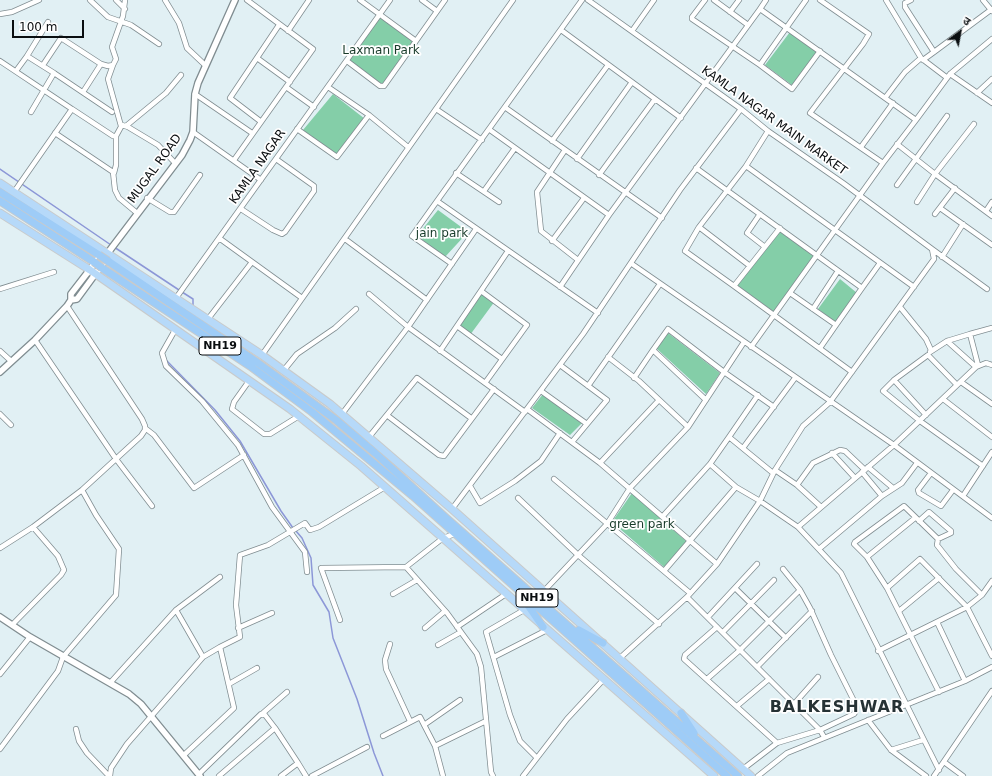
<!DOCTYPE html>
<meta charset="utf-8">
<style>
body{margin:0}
#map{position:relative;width:992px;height:776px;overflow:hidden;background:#e1f0f4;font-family:"DejaVu Sans","Noto Sans Devanagari",sans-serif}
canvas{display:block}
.north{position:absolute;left:940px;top:12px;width:40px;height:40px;-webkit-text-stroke:3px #fff;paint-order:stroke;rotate:32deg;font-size:11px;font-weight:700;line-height:16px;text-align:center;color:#0a0e10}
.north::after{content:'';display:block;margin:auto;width:14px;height:18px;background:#0a0e10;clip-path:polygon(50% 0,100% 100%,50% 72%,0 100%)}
.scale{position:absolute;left:12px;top:20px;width:72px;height:18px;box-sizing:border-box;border:2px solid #0a0e10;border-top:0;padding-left:5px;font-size:12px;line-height:14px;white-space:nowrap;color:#0a0e10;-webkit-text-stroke:3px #fff;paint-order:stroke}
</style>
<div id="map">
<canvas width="992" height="776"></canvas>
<div class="north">उ</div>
<div class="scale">100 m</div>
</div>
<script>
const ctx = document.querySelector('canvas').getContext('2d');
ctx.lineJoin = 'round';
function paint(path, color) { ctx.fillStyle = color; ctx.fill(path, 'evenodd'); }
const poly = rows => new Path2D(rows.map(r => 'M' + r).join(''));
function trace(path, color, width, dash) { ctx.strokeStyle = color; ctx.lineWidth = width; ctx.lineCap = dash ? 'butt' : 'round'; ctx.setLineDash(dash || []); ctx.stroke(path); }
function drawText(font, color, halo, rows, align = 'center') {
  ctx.font = font + ' "DejaVu Sans",sans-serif'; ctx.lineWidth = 3.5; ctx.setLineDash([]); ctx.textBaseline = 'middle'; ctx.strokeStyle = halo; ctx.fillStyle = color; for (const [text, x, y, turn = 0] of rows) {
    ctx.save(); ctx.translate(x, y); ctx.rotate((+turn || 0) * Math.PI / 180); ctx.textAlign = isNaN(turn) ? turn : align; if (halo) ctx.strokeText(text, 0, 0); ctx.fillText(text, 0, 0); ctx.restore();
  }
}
paint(poly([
 [380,14,416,41,384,86,347,61],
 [790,32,817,52,792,85,765,65],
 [333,94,365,119,335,156,303,130],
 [438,210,468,232,445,257,417,236],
 [780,231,814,256,774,312,737,285],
 [840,279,857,293,835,322,818,309],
 [481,291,495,301,470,335,457,326],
 [668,333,720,373,706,394,656,348],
 [543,394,583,422,570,435,532,408],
 [632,493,687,542,664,567,612,522]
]), '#84cea8');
trace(poly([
 [0,169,111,245],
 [114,247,179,290],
 [182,292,193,299,193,305],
 [166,360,215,410,240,441,281,511,293,528],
 [296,531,302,538,311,558,313,585,329,612,333,638,357,699,374,753,383,776]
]), '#8c97d7', 1.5);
const minor = poly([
 [90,0,108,17,131,25,159,44],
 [116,0,125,9],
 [165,0,179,23,187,48,205,65],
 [360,0,416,41],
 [422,0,437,11],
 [588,0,741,109,768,131,843,183,932,249,934,259,830,402,803,426,775,470,760,501,717,564,687,597,620,658],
 [705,0,692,17,692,19,760,65,806,0],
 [714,0,748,25],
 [820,0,869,34,863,44,810,113,883,163],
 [886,0,921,58,946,77],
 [911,0,905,3,905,7,934,52,992,9],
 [983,0,992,11],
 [760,9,766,0],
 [730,12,739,0],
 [0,14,12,12,39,0],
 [48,22,27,56,54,73],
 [561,30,681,118],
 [288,31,309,0],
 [632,31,654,0],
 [257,58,290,82],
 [923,60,934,52],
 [0,61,72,109],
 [347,61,380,86,384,86,445,0],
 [43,65,61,38,101,64,108,66,113,65,116,59,112,47,123,16,125,0],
 [113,65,108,79,121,126],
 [760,65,792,89,820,51],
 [16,71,27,56],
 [950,74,992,39],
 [286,87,314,107],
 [328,87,369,115,408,147],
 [83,92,101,64],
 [977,93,992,79],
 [195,94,252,133],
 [885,98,905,72,921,58],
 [506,108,662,218],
 [436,109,482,140],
 [31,112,54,73,112,112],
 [916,120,950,74,992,103],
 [260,121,230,98,279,25],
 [126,126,166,93,181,75],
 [297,129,337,157,369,115],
 [490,130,609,215],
 [768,131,746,166,914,287],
 [193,132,261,180],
 [55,133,113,172,115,190,119,198,137,213],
 [552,141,608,65],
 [897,144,935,174,992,216],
 [861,147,893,103],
 [565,150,537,192,541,231,578,260],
 [577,159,632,82],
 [234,160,313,49,247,0],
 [746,166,699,227,685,251,734,286,780,228],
 [696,168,862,288,880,263],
 [114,173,116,165,116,136],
 [456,173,499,202],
 [599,175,655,99],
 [897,185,947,116],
 [484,191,515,148],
 [14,192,72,109,113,136,116,136,122,125,128,127,158,145,175,163],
 [147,198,170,212,174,212,200,175],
 [437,201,582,0],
 [917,202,935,174,974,124],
 [940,208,992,245],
 [241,209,273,230,282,234,285,232,314,191,314,186,276,159],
 [986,211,992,202],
 [760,214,747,233,765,247],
 [935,214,955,188],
 [699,227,750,266],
 [219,238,302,298],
 [345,239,427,300],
 [552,241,584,198],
 [932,249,987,289],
 [942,257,963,224],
 [452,264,412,236,437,201,598,313],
 [632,264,894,445,992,518],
 [734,286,852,372],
 [560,287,609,215,760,9,916,120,883,163,751,347],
 [0,289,54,272],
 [481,291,527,325,485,383],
 [790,293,836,325,862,288],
 [369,294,408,327,525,412],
 [176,298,390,0],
 [900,307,926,339,931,350],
 [813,309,838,271],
 [208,319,252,262],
 [457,326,502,359],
 [175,330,162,353,166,366,202,401,238,445,272,507,305,552,307,572],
 [970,334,947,341,976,367],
 [35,340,116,459,152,506],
 [820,348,836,325],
 [0,351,11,361],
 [440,351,508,251],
 [930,352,947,341],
 [262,355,513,0],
 [608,357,639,381,688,427],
 [560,365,607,400,572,442],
 [978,365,970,334,992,328],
 [284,370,297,354,335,328,356,309],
 [634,378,653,350],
 [894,380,928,355,957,385],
 [249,381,234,402,232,409,264,434,270,434,299,416],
 [961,382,992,404],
 [588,386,660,284],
 [541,391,587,424],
 [758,395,729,437,773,473],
 [943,399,992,437],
 [706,400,653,350,668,329,724,372,774,407],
 [527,409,600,463,717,564],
 [0,414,11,425],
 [342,414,408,327,476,229],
 [926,415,894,380,883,391,920,421,983,466],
 [388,416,439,455,444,456,494,389],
 [145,428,154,435,194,488,244,455],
 [369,437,417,378,471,418],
 [743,448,795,378],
 [832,453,855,478],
 [600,463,659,400],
 [710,464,729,437],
 [868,467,893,488],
 [775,470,797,485,821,507],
 [862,472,882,496],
 [931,473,918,490,919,493,941,506,953,490],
 [554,479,690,593],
 [797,485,813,463,840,450,845,451,865,470],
 [470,486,480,503,515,481,541,461,560,433],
 [963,496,992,452],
 [518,498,578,555,659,624],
 [452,509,583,334,680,190,741,109],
 [663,516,710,464,736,487,760,501,798,527,841,573,939,770],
 [919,521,929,512,951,531,951,533,938,539],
 [798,527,894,445,976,367,986,363,992,365],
 [0,548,33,527,82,490,141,436,145,430,145,426,142,419,67,306],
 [819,549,882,496,902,483,917,463],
 [867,557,854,544,855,542,904,506,938,539,937,545,956,569,982,595],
 [406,567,447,613,477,654,481,667,491,772,493,776],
 [664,571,736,487],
 [735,588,786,638],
 [887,588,867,557,915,518],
 [544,591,607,524,630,488,688,427,744,342],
 [393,594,417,580],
 [687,597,820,730,824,737],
 [176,610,220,577],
 [524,610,486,632,510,715,520,741,537,758],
 [899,611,939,578],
 [708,617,757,564],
 [340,620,321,568,406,567,443,538,455,534],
 [937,622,965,681],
 [12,625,61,575,64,570,58,556,33,527],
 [457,627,506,594],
 [717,627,685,655,684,659,777,743],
 [238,628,272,613],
 [425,628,445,611],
 [723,632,774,580],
 [390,644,385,660,386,669,410,721],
 [438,645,461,632],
 [220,647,240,637,236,605,240,555,268,545,305,523,310,530,319,527,385,487],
 [878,651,967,607,982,595,992,581],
 [494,657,547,630],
 [757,667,812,611],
 [0,674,30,637],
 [707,679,740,650,800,590],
 [110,683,176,610,203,657,127,744,111,768,110,776],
 [229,684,257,668],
 [939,692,887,588,920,559,967,607,992,656],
 [794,704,818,677],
 [737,706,769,679],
 [263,713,287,692],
 [868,720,891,750,926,776],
 [424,725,460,700],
 [76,729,79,741,87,753,109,776],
 [383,736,420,717,435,746,443,776],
 [435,746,486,721],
 [0,749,58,671,63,657,116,595,119,549,96,515,82,490],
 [891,750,923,740],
 [184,755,234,708,220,647,203,657],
 [944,762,963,776],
 [298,763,306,776],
 [743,769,777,743,820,730,854,714,856,711,856,705,831,655,810,608,800,590,783,569],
 [199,774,261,714,265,715,275,728],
 [219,776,275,728,298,763,281,776],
 [312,776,367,747],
 [523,776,567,719,604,679],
 [758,776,787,753,965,681,992,667],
 [934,776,992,691]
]);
const tertiary = poly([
 [107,254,182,155,190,140,193,132,195,94,198,83,235,0],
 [71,300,77,299,107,258],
 [0,372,35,340,67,306,71,300,71,294,102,254],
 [0,617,30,637,129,694,141,704,200,776]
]);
const primary = poly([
 [0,183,262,355,330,404,452,509,751,776],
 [0,213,90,270,290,409,361,466,714,776]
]);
const trunk = poly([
 [0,192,99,255],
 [0,201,94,262],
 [108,261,258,363,336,420,375,453,445,517,738,776],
 [102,268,250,366,312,412,413,496,727,776],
 [525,601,543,627],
 [579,630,603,643],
 [681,713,694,733]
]);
trace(minor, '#808d91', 6);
trace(tertiary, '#808d91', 8);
trace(primary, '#c9caca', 9);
trace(trunk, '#c9caca', 9);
trace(minor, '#fff', 4.5);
trace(tertiary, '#fff', 5.5);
trace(primary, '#b6d9f9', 7);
trace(trunk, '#9eccf7', 7);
const trunkBridge = poly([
 [99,255,108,261],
 [94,262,102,268]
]);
trace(trunkBridge, '#c9caca', 9, []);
trace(trunkBridge, '#9eccf7', 7);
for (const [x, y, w] of [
 [220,346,42],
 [537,598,42]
]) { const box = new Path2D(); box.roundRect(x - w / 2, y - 9, w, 18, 3); ctx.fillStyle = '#fff'; ctx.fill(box); trace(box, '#0a0e10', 1); }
drawText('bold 11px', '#0a0e10', null, [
 ["NH19",220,346],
 ["NH19",537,598]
]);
drawText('12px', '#183b2a', '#fff', [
 ["Laxman Park",381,51],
 ["jain park",442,234],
 ["green park",642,525]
]);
drawText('12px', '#0a0e10', '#fff', [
 ["KAMLA NAGAR MAIN MARKET",774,121,36],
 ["KAMLA NAGAR",258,167,-55],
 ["MUGAL ROAD",155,169,-54]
]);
ctx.letterSpacing = '1px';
drawText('bold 16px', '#263235', '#fff', [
 ["BALKESHWAR",837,708]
]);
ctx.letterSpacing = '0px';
</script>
